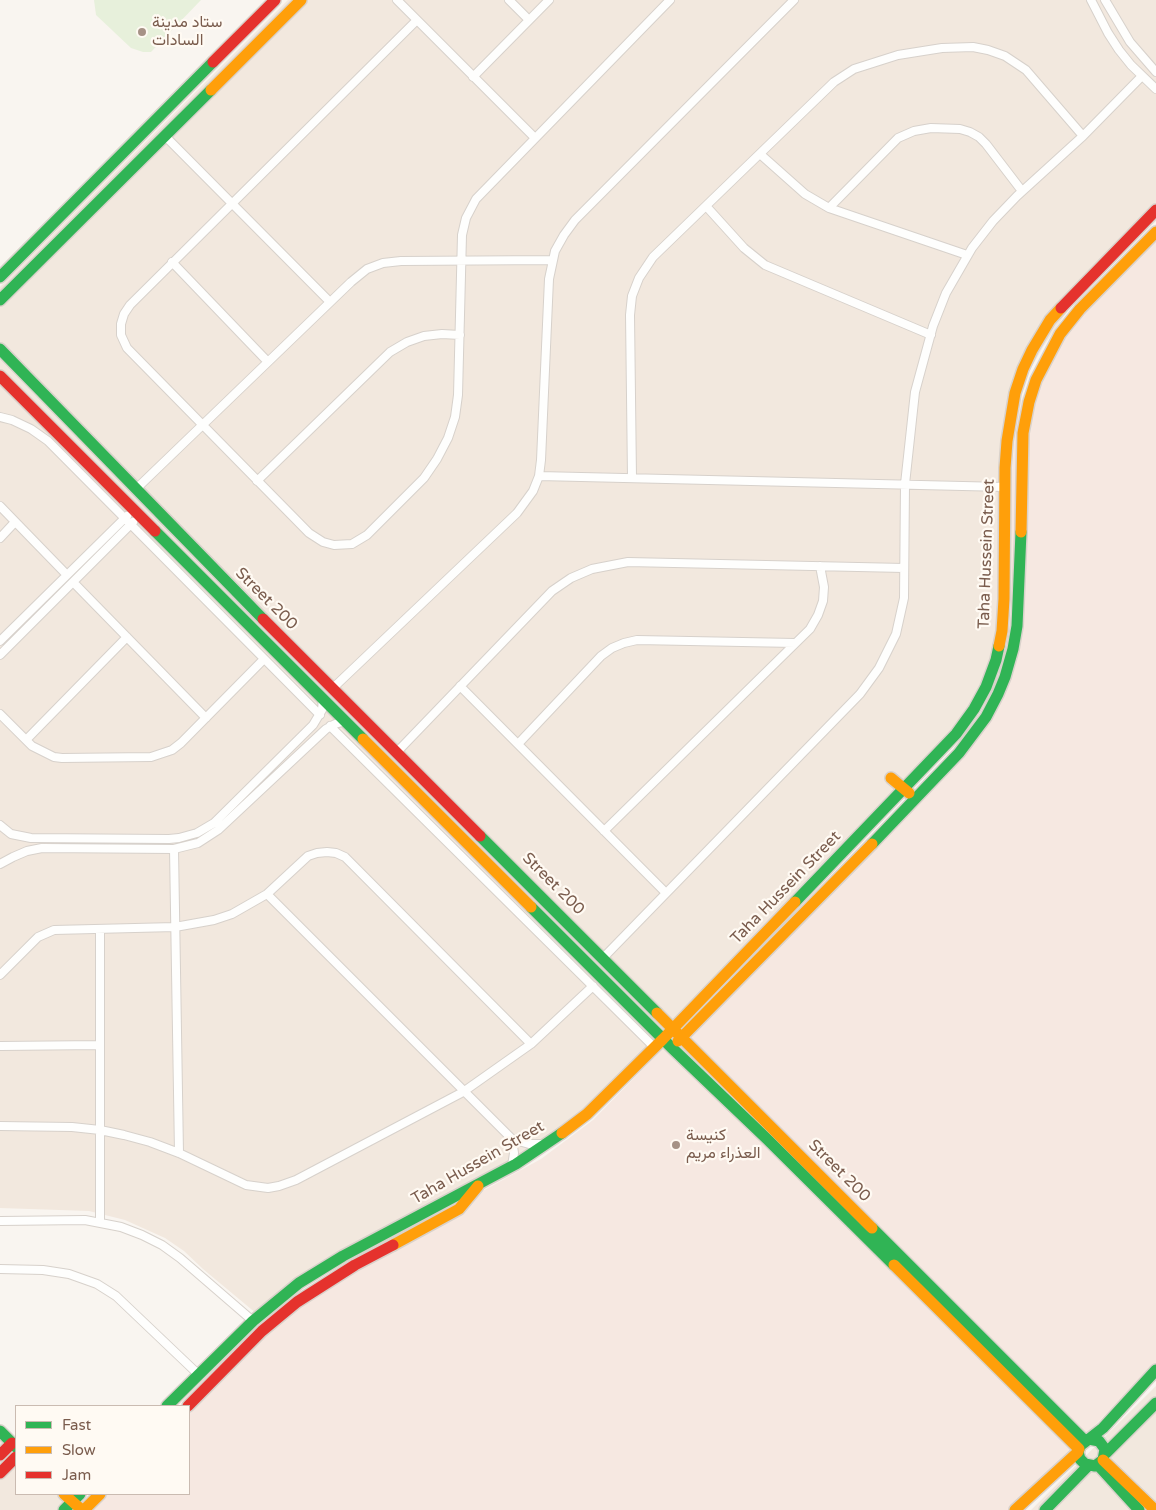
<!DOCTYPE html>
<meta charset="utf-8">
<style>
body{margin:0}
#map{position:relative;width:1156px;height:1510px;overflow:hidden;background:#f9f5f0;font-family:"Varela Round",sans-serif}
canvas{display:block}
.legend{position:absolute;left:15px;top:1405px;width:175px;height:90px;box-sizing:border-box;background:#fffaf3;border:1px solid #cabbb1;margin:0;padding:6px 9px;list-style:none;font-size:15px;color:#7a5c4d}
.legend li{display:flex;align-items:center;gap:10px;height:25px}
.legend b{width:25px;border:1px solid #cabbb1}
</style>
<div id="map">
<canvas width="1156" height="1510"></canvas>
<ul class="legend">
<li><b style="height:6px;background:#30b455"></b>Fast</li>
<li><b style="height:6px;background:#ff9f0a"></b>Slow</li>
<li><b style="height:6px;background:#e5322d"></b>Jam</li>
</ul>
</div>
<script>
const ctx = document.querySelector('canvas').getContext('2d');
ctx.lineJoin = 'round';
function paint(path, color) { ctx.fillStyle = color; ctx.fill(path, 'evenodd'); }
const poly = rows => new Path2D(rows.map(r => 'M' + r).join(''));
function trace(path, color, width, dash) { ctx.strokeStyle = color; ctx.lineWidth = width; ctx.lineCap = dash ? 'butt' : 'round'; ctx.setLineDash(dash || []); ctx.stroke(path); }
function drawText(font, color, halo, rows, align = 'center') {
  ctx.font = font + ' "Varela Round",Vazirmatn,sans-serif'; ctx.lineWidth = 4.5; ctx.setLineDash([]); ctx.textBaseline = 'middle'; ctx.strokeStyle = halo; ctx.fillStyle = color; for (const [text, x, y, turn = 0] of rows) {
    ctx.save(); ctx.translate(x, y); ctx.rotate((+turn || 0) * Math.PI / 180); ctx.textAlign = isNaN(turn) ? turn : align; if (halo) ctx.strokeText(text, 0, 0); ctx.fillText(text, 0, 0); ctx.restore();
  }
}
paint(poly([
 [288,0,1156,0,1156,221,1069,309,1043,347,1027,375,1019,401,1011,471,1008,596,988,695,955,745,600,1110,559,1143,504,1177,321,1275,289,1298,263,1319,203,1269,184,1251,165,1238,125,1220,89,1211,0,1208,0,287],
 [1156,1386,1156,1510,1031,1510],
 [0,1424,16,1439,16,1494,72,1494,81,1503,73,1510,0,1510]
]), '#f2e8de');
paint(poly([
 [1156,224,1156,1363,1061,1460,1008,1510,73,1510,90,1494,189,1494,189,1406,181,1406,281,1311,360,1258,541,1159,593,1120,954,750,986,705,1000,673,1004,657,1011,614,1011,482,1015,435,1020,403,1028,384,1054,337,1073,311]
]), '#f6e8e1');
paint(poly([
 [94,0,201,0,151,52,143,52,131,48,96,15]
]), '#e7f0db');
const street = poly([
 [397,0,535,138],
 [509,0,529,20],
 [1091,0,1108,33,1119,50,1131,65,1156,89],
 [1105,0,1130,42,1156,72],
 [417,20,130,305,124,314,121,324,121,335,127,348,309,533,323,542,334,545,352,544,367,535,424,478,437,459,448,438,455,417,458,395,462,235,466,218,476,199,670,0],
 [473,77,549,0],
 [165,136,330,302],
 [760,154,805,194,829,208,967,255],
 [706,206,744,248,765,265,931,335],
 [829,208,898,138,914,131,931,128,960,129,970,132,979,137,986,144,1022,191],
 [172,262,268,362],
 [0,417,12,420,31,429,48,441,320,715],
 [539,476,1005,487],
 [632,478,630,315,632,296,639,278,653,257,834,82,854,69,898,55,942,48,973,47,988,50,1005,56,1026,70,1083,136],
 [257,481,390,352,407,342,424,336,442,334,460,335],
 [136,489,351,282,367,269,383,263,401,261,552,260],
 [0,506,67,575],
 [0,538,15,522],
 [73,582,206,718],
 [0,641,127,516],
 [0,655,133,522],
 [460,686,666,893],
 [333,688,517,513,533,491,539,476,541,460,549,279,555,251,564,235,575,220,794,0],
 [0,714,32,746,54,757,62,758,151,757,172,750,181,743,264,659],
 [330,726,654,1047],
 [26,740,127,637],
 [518,744,601,656,612,648,624,643,637,640,795,643],
 [397,752,552,591,571,578,592,569,628,562,904,568],
 [0,825,11,834,31,838,169,839,179,838,197,833,214,823,313,725,322,710,323,698],
 [604,831,810,629,818,615,823,601,824,587,820,566],
 [174,849,179,1153],
 [0,864,13,857,27,851,42,848,174,849,198,843,218,830,326,729,335,724,346,721],
 [267,894,512,1139,529,1144,545,1144],
 [603,958,860,694,879,668,896,634,904,598,905,484,915,392,933,326,946,293,972,248,993,221,1017,196,1083,136,1142,76],
 [0,975,38,937,54,930,175,927,214,920,232,914,267,894,308,856,317,853,327,852,336,853,345,857,352,864,531,1044],
 [0,1046,100,1045],
 [0,1126,72,1127,100,1130,124,1135,150,1142,179,1153,246,1185,268,1188,279,1186,296,1180,463,1092,531,1044,593,986],
 [512,1139,514,1153,512,1166],
 [0,1221,85,1220,121,1227,142,1235,162,1245,180,1258,253,1321],
 [100,1222,100,930],
 [0,1269,43,1270,69,1274,97,1284,116,1296,199,1375]
]);
const fast = poly([
 [0,277,213,62],
 [0,300,211,90],
 [0,349,263,619],
 [155,531,363,739],
 [480,836,657,1013],
 [872,844,959,753,986,717,998,694,1005,677,1013,649,1017,626,1021,532],
 [795,902,956,734,974,709,986,687,996,660,999,646],
 [531,907,672,1048,767,1139,894,1265],
 [872,1228,1085,1441],
 [167,1406,253,1321,299,1283,343,1256,516,1164,562,1133],
 [0,1431,16,1447],
 [1089,1439,1099,1441,1105,1449,1103,1460,1095,1466,1085,1464,1080,1459,1078,1452,1080,1446,1103,1428,1156,1370],
 [1106,1453,1156,1403],
 [1098,1465,1139,1510],
 [64,1510,80,1494],
 [1045,1510,1088,1466]
]);
const slow = poly([
 [211,90,301,0],
 [1021,532,1023,433,1029,402,1036,380,1060,334,1080,309,1156,232],
 [999,646,1002,631,1004,599,1005,468,1007,441,1015,393,1023,369,1032,350,1050,320,1061,308],
 [363,739,531,907],
 [891,778,909,793],
 [657,1013,872,1228],
 [678,1041,872,844],
 [562,1133,587,1114,663,1039,795,902],
 [393,1245,459,1209,478,1186],
 [894,1265,1079,1449],
 [1103,1460,1155,1510],
 [64,1494,82,1510],
 [84,1510,100,1494],
 [1015,1510,1078,1452]
]);
const jam = poly([
 [213,62,275,0],
 [1061,308,1156,210],
 [0,376,155,531],
 [263,619,480,836],
 [188,1406,262,1331,297,1302,355,1265,393,1245],
 [0,1455,12,1443],
 [0,1473,16,1457]
]);
trace(street, '#d7d1cb', 10);
trace(fast, '#d9d2cb', 14);
trace(slow, '#d9d2cb', 14);
trace(jam, '#d9d2cb', 14);
trace(street, '#fefefd', 8);
trace(fast, '#30b455', 11);
trace(slow, '#ff9f0a', 11);
trace(jam, '#e5322d', 11);
for (const [x, y, r, color] of [
 [142,32,5,"#a69286"],
 [676,1145,5,"#a69286"]
]) { const dot = new Path2D(); dot.arc(x, y, r, 0, 2 * Math.PI); ctx.fillStyle = color; ctx.fill(dot); trace(dot, '#fffaf3', 2); }
drawText('16px', '#7a5c4d', '#fffaf3', [
 ["ستاد مدينة",152,23],
 ["السادات",152,41],
 ["كنيسة",686,1136],
 ["العذراء مريم",686,1154]
], 'left');
drawText('16px', '#7a5c4d', '#fffaf3', [
 ["Taha Hussein Street",987,554,-88],
 ["Street 200",266,599,45],
 ["Street 200",553,884,45],
 ["Taha Hussein Street",786,888,-46],
 ["Taha Hussein Street",478,1163,-30],
 ["Street 200",839,1171,45]
]);
</script>
